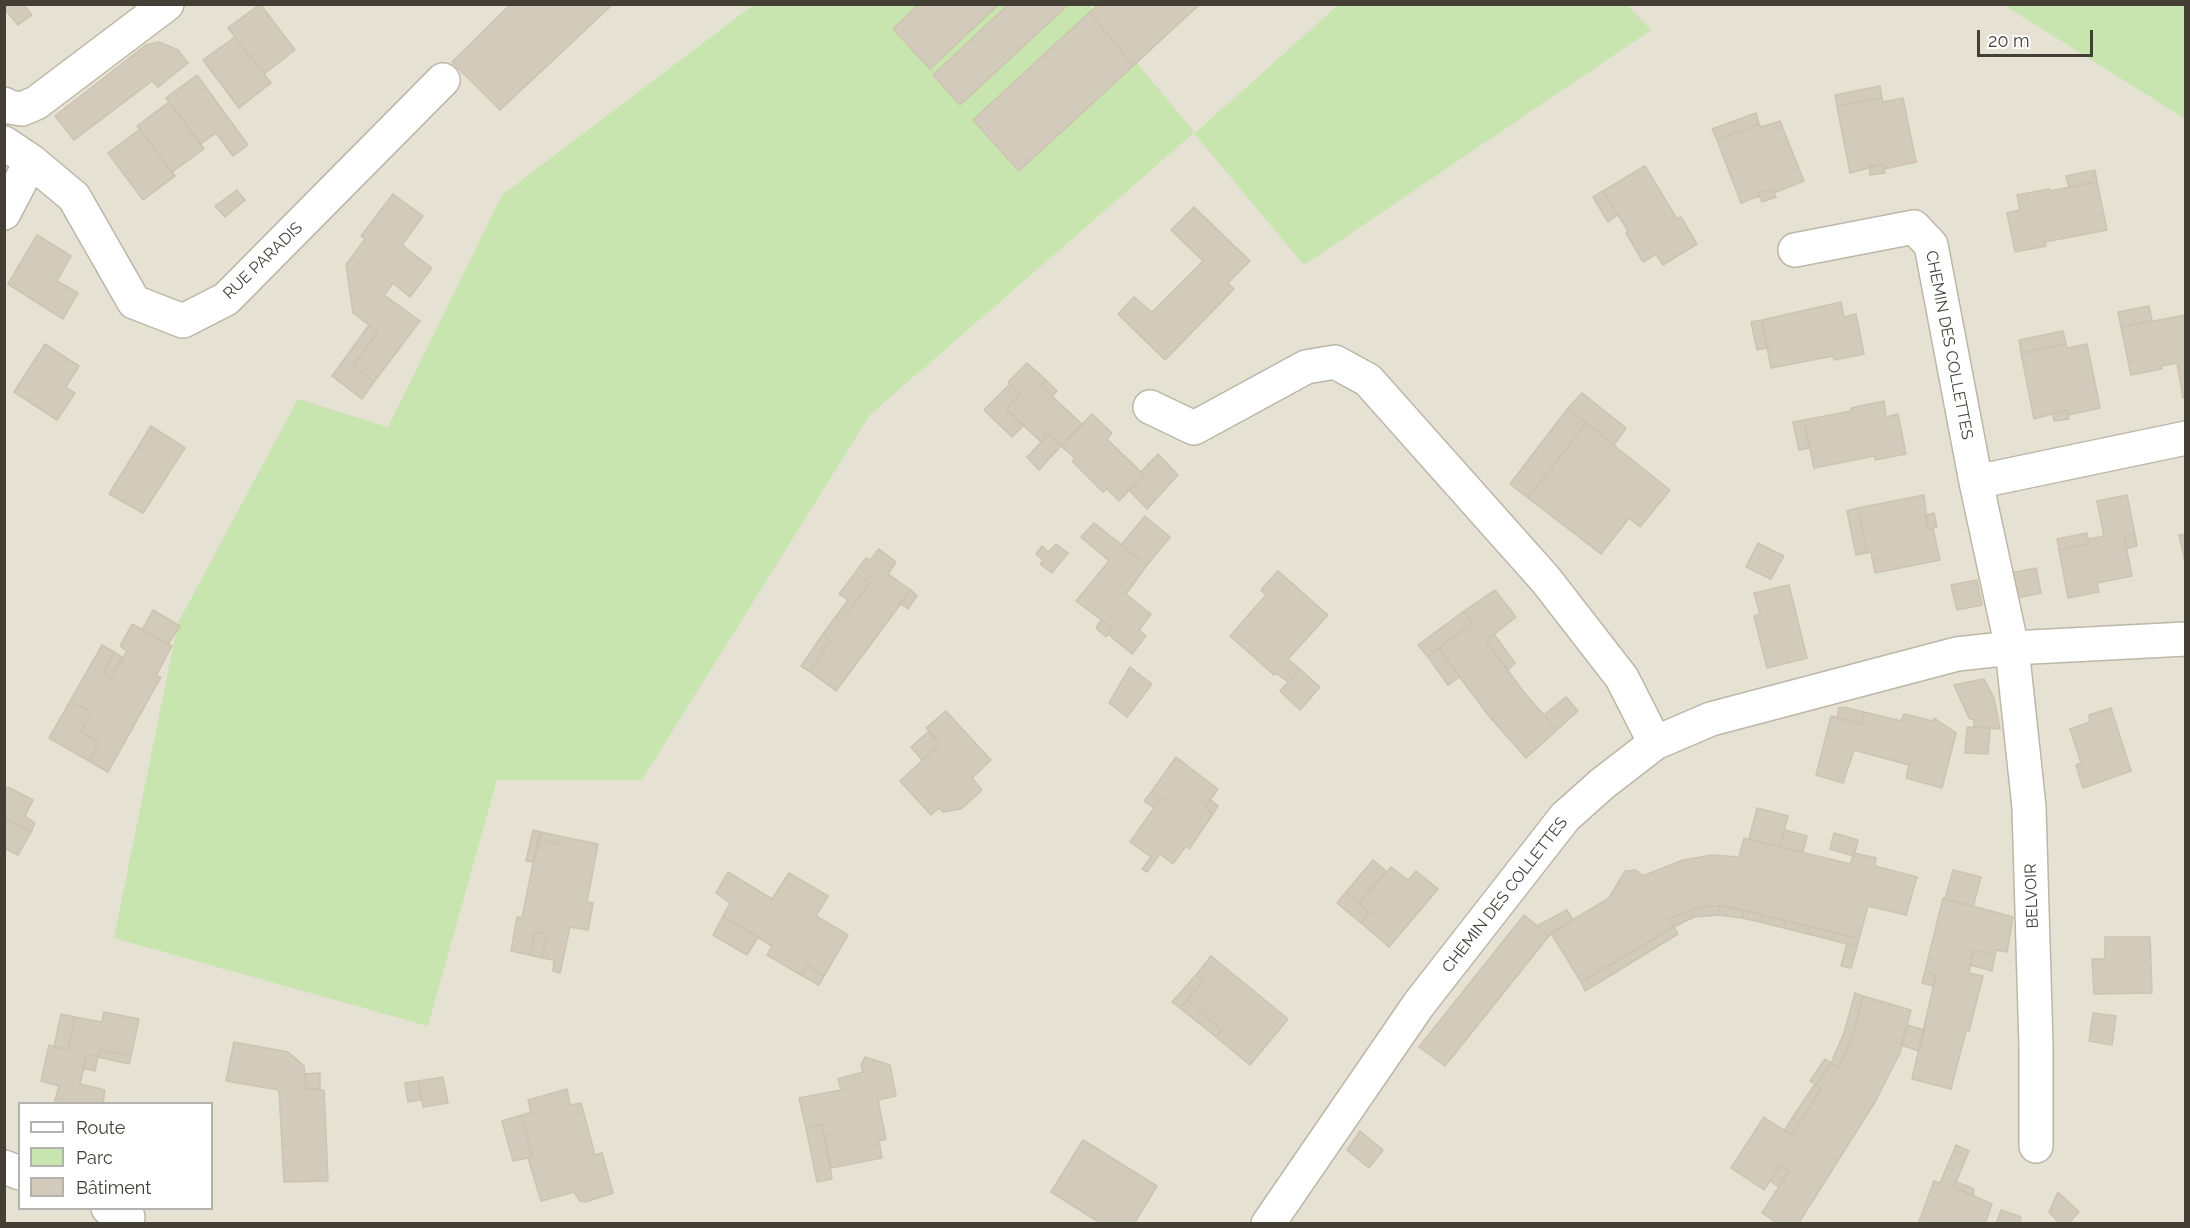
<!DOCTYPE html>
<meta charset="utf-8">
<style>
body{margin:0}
#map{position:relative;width:2190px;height:1228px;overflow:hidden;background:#f1eee5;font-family:Raleway,sans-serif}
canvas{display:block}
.frame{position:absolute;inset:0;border:6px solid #433f35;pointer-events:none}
.legend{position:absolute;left:18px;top:1102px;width:195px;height:108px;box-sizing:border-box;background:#fff;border:2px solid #b4b2ae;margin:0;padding:8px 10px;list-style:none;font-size:18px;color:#433f35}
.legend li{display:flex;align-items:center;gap:12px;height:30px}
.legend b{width:30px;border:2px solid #b4b2ae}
.scale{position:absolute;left:1977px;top:30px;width:116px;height:27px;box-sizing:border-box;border:3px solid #433f35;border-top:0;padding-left:8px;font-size:18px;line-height:21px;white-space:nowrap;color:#433f35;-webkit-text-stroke:4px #fff;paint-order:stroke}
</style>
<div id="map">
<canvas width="2190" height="1228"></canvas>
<div class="frame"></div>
<ul class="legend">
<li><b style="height:8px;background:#fff"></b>Route</li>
<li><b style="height:16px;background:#c8e4af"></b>Parc</li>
<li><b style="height:16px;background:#d2cbbb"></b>Bâtiment</li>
</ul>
<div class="scale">20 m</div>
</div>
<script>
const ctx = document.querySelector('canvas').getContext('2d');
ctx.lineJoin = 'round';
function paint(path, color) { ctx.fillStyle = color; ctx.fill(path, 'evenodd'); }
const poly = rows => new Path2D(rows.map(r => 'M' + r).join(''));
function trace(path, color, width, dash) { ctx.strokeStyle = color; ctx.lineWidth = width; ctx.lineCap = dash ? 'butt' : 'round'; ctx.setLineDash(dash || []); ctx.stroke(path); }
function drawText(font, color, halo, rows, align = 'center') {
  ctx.font = font + ' Raleway,sans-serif'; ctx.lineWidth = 4.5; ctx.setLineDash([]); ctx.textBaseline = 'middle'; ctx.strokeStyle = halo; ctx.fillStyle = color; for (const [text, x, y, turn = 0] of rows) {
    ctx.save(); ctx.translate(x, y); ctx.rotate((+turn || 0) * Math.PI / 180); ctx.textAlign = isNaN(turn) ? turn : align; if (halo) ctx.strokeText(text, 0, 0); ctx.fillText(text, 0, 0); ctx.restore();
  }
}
paint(poly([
 [5,5,753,5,502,195,388,427,428,1025,497,780,642,780,870,415,1194,133,1089,5,1338,5,1195,133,1650,30,1627,5,2004,5,2185,119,2185,1223,5,1224],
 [20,1104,212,1104,212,1208,20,1208]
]), '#e5e1d3');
paint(poly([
 [753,5,1089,5,1195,133,1338,5,1627,5,1651,30,1304,265,1194,133,870,415,642,780,497,780,428,1026,114,938,178,623,298,399,388,427,502,195],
 [2004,5,2185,5,2185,119]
]), '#c8e4af');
const building = poly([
 [4,4,23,4,32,15,18,25,4,8,4,4],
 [260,4,295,50,264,74,228,28,260,4],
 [511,4,613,4,500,110,452,62,511,4],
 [919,4,999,4,930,69,893,29,919,4],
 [1009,4,1069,4,960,105,933,75,1009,4],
 [1099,4,1200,4,1133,66,1090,12,1099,4],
 [1090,12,1133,66,1019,171,973,120,1090,12],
 [235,37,271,83,239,108,203,60,235,37],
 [159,42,178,50,188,63,158,87,152,81,74,140,55,116,146,45,159,42],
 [197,75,248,145,233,156,216,133,201,144,166,98,197,75],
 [1880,86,1882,98,1837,106,1835,95,1880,86],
 [1882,98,1883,102,1903,98,1916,162,1884,169,1883,164,1850,173,1837,106,1882,98],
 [169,102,204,149,172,172,137,126,169,102],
 [1756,113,1759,124,1717,140,1712,129,1756,113],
 [1780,121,1804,181,1774,193,1772,189,1758,193,1759,196,1741,203,1717,140,1759,124,1761,127,1780,121],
 [140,129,175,176,143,200,108,153,140,129],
 [1883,164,1885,173,1870,175,1869,166,1883,164],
 [1645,166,1677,219,1681,217,1697,244,1663,265,1656,254,1643,262,1626,233,1628,231,1603,191,1645,166],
 [2095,170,2097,182,2069,187,2066,176,2095,170],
 [2097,182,2107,230,2045,242,2046,246,2015,252,2007,213,2020,210,2017,195,2050,189,2050,191,2097,182],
 [1772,189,1776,197,1762,202,1758,193,1772,189],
 [237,190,245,200,225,217,215,206,237,190],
 [1603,191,1618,215,1608,222,1593,197,1603,191],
 [393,194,423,216,402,245,432,268,410,297,393,283,384,295,420,321,374,382,353,366,378,332,353,313,346,265,365,239,361,236,393,194],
 [1194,207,1250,261,1228,283,1234,289,1165,360,1118,314,1134,297,1152,312,1203,261,1171,230,1194,207],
 [37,235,71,256,57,281,78,293,63,319,8,284,37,235],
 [1841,302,1844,317,1856,314,1864,354,1834,360,1833,356,1771,368,1762,320,1841,302],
 [2149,306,2152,321,2121,327,2118,312,2149,306],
 [2186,315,2186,397,2183,398,2177,363,2161,366,2162,369,2131,375,2121,327,2186,315],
 [1762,320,1767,348,1757,350,1751,322,1762,320],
 [369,325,378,332,353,366,374,382,362,399,332,376,369,325],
 [2063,331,2066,344,2021,353,2019,340,2063,331],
 [45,344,79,366,66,387,75,393,57,420,14,392,45,344],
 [2066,344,2067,348,2087,344,2100,408,2068,415,2067,410,2034,419,2021,353,2066,344],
 [1027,363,1046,380,1041,386,1083,425,1061,446,1049,434,1041,442,1006,409,1020,394,1008,382,1027,363],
 [1046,380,1057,391,1052,396,1041,386,1046,380],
 [1010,384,1020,394,1006,409,1024,425,1012,437,984,410,1010,384],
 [1582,393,1626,428,1614,445,1568,408,1582,393],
 [1884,401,1886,417,1898,414,1906,454,1875,460,1875,456,1814,468,1804,420,1851,411,1851,408,1884,401],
 [1568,408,1586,423,1528,498,1510,484,1568,408],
 [2067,410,2069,419,2054,421,2053,413,2067,410],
 [1092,414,1112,433,1107,439,1144,475,1119,501,1107,489,1103,492,1072,461,1075,458,1061,446,1092,414],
 [1804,420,1809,448,1799,450,1793,422,1804,420],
 [1586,423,1670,490,1640,527,1629,518,1601,554,1528,498,1586,423],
 [151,426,185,448,143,513,109,494,151,426],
 [1049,434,1061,446,1039,470,1027,457,1049,434],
 [1158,454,1178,475,1147,509,1129,490,1144,475,1141,472,1158,454],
 [1924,495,1928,529,1933,528,1940,560,1875,573,1871,552,1867,553,1858,508,1924,495],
 [2127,495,2135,535,2124,537,2132,576,2097,583,2099,592,2068,598,2059,550,2089,544,2089,539,2104,536,2097,501,2127,495],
 [1858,508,1867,553,1856,555,1847,511,1858,508],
 [1934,513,1937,527,1928,529,1925,515,1934,513],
 [1145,516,1170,537,1147,565,1121,545,1145,516],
 [1094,523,1147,565,1126,594,1151,614,1139,630,1146,636,1132,654,1108,634,1112,628,1076,601,1109,561,1081,537,1094,523],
 [2087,533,2089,544,2059,550,2057,539,2087,533],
 [2186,534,2186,567,2179,535,2186,534],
 [2135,535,2137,546,2126,549,2124,537,2135,535],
 [1758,543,1784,556,1771,579,1746,567,1758,543],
 [1056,544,1068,553,1052,573,1040,564,1043,560,1036,554,1042,546,1048,552,1056,544],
 [879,549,896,562,888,574,911,590,836,691,809,671,831,641,823,634,842,608,847,613,870,583,855,573,866,558,870,560,879,549],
 [2036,568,2041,593,2016,598,2011,573,2036,568],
 [1278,571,1328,615,1288,659,1300,669,1288,682,1276,673,1274,675,1230,636,1266,595,1261,590,1278,571],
 [855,573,870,583,847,613,842,608,848,600,839,594,855,573],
 [1977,580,1982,605,1957,610,1951,585,1977,580],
 [1789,585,1807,658,1767,668,1754,616,1760,614,1754,593,1789,585],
 [911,590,917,596,908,609,900,603,911,590],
 [1495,590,1516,617,1486,641,1523,691,1557,730,1526,758,1488,715,1439,649,1472,622,1464,611,1495,590],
 [153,610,180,626,168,644,142,630,153,610],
 [1464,611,1472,622,1428,657,1418,645,1464,611],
 [1101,620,1112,628,1106,637,1096,628,1101,620],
 [132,624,172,646,156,676,161,677,108,772,89,761,99,743,81,732,91,712,70,701,102,645,114,652,104,673,111,678,127,651,120,646,132,624],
 [823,634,831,641,809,671,801,666,823,634],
 [1494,634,1515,663,1508,670,1486,641,1494,634],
 [1439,649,1460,677,1448,685,1428,657,1439,649],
 [114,652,122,657,111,678,104,673,114,652],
 [1130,667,1152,684,1127,717,1109,703,1130,667],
 [1300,669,1320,687,1300,710,1280,691,1300,669],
 [1984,679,1994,698,2000,729,1974,727,1974,720,1969,718,1954,685,1984,679],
 [1566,697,1578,711,1557,730,1544,715,1566,697],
 [70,701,91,712,81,732,99,743,89,761,49,738,70,701],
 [1843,707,1864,712,1861,724,1837,718,1839,708,1843,707],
 [2111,708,2131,771,2083,788,2076,765,2081,763,2070,729,2090,722,2089,715,2111,708],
 [946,711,991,760,972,778,982,790,961,809,943,812,939,808,931,815,900,781,940,744,926,728,946,711],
 [1864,712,1901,721,1904,714,1933,721,1934,718,1956,733,1942,788,1906,778,1909,765,1854,750,1843,783,1816,775,1831,716,1861,724,1864,712],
 [1967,727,1990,728,1988,754,1965,753,1967,727],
 [928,732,940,744,922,760,911,747,928,732],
 [1176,757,1218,789,1205,807,1213,814,1189,849,1186,846,1173,864,1160,854,1147,872,1142,869,1151,857,1130,842,1161,798,1152,791,1176,757],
 [8,787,33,800,25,816,35,823,31,832,4,818,4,792,8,787],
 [1152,791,1161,798,1154,808,1144,801,1152,791],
 [1210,799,1218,806,1213,814,1205,807,1210,799],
 [1757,808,1788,816,1780,847,1749,839,1757,808],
 [5,818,31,832,18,855,4,848,5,818],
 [533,830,541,832,534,862,526,861,533,830],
 [1785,830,1807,836,1803,852,1780,847,1785,830],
 [541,832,559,836,557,844,538,839,541,832],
 [1834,833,1858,840,1854,856,1830,849,1834,833],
 [559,836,598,844,587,902,593,903,588,930,570,927,560,973,553,971,554,960,542,958,547,934,535,932,530,955,511,951,517,917,522,918,538,839,557,844,559,836],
 [1744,838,1850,864,1854,853,1876,858,1875,866,1917,877,1906,915,1868,906,1859,939,1727,906,1708,906,1692,910,1669,919,1674,927,1581,982,1551,933,1609,898,1625,871,1636,870,1643,876,1683,860,1713,855,1739,857,1744,838],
 [1373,860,1386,871,1359,903,1346,892,1373,860],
 [1391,867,1408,880,1416,871,1438,889,1389,947,1361,923,1369,913,1359,903,1391,867],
 [1953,870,1981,877,1973,907,1945,899,1953,870],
 [728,872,772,899,789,873,828,896,816,916,848,935,824,976,807,965,801,975,767,955,772,946,723,916,730,903,716,893,728,872],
 [1346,892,1369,913,1361,923,1337,903,1346,892],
 [1943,898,2013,917,2007,952,1996,950,1995,955,1974,950,1969,973,1983,976,1969,1031,1966,1031,1951,1089,1912,1079,1936,975,1925,971,1943,898],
 [1708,906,1719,906,1719,915,1694,917,1692,910,1708,906],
 [1719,906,1744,910,1742,918,1719,915,1719,906],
 [1567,910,1573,920,1549,936,1537,926,1567,910],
 [1692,910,1694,917,1674,927,1669,919,1692,910],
 [1744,910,1763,915,1760,922,1742,918,1744,910],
 [1524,915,1549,936,1445,1066,1419,1047,1524,915],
 [1763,915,1786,921,1784,928,1760,922,1763,915],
 [723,916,758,937,747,955,713,935,723,916],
 [1786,921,1809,926,1808,934,1784,928,1786,921],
 [1809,926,1833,932,1832,940,1808,934,1809,926],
 [1674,927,1678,934,1585,991,1581,982,1674,927],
 [535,932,547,934,542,958,530,955,535,932],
 [1833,932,1859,939,1857,947,1832,940,1833,932],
 [2105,937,2150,937,2152,993,2094,994,2092,959,2105,959,2105,937],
 [1847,943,1857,947,1851,968,1841,966,1847,943],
 [1974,950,1995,955,1992,971,1970,965,1974,950],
 [1211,956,1288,1019,1250,1065,1216,1037,1222,1030,1187,1000,1203,981,1196,975,1211,956],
 [807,965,824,976,819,985,801,975,807,965],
 [1925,971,1936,975,1933,986,1922,983,1925,971],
 [1196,975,1203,981,1180,1008,1172,1002,1196,975],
 [1855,993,1863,996,1853,1035,1839,1068,1831,1063,1844,1033,1855,993],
 [1863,996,1911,1010,1900,1053,1875,1102,1798,1224,1778,1224,1762,1213,1789,1171,1780,1166,1764,1190,1731,1168,1764,1117,1791,1135,1821,1089,1817,1085,1831,1063,1839,1068,1853,1035,1863,996],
 [1187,1000,1222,1030,1216,1037,1180,1008,1187,1000],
 [104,1012,139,1019,131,1056,100,1050,98,1057,87,1054,80,1084,105,1090,103,1104,54,1104,59,1086,41,1081,49,1045,68,1050,75,1017,102,1022,104,1012],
 [2093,1013,2116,1016,2112,1045,2089,1041,2093,1013],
 [61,1014,75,1017,68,1050,54,1047,61,1014],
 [1907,1025,1925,1030,1919,1051,1901,1045,1907,1025],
 [234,1042,288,1052,304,1066,306,1089,324,1090,328,1181,284,1182,279,1090,226,1081,234,1042],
 [100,1050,131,1056,129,1064,98,1057,100,1050],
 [87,1054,98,1057,95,1071,83,1068,87,1054],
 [865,1057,890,1065,896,1096,878,1100,886,1139,879,1141,882,1158,831,1168,822,1124,806,1128,799,1098,841,1090,838,1079,863,1072,861,1065,865,1057],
 [1825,1059,1831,1063,1817,1085,1810,1081,1825,1059],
 [320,1073,320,1089,306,1089,305,1074,320,1073],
 [443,1077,448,1103,423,1107,418,1081,443,1077],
 [418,1081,421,1100,408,1102,405,1083,418,1081],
 [1815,1084,1821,1089,1799,1123,1792,1118,1815,1084],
 [567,1089,570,1105,581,1103,595,1155,602,1153,613,1193,586,1202,580,1201,574,1192,541,1201,528,1158,532,1157,522,1115,531,1112,528,1100,567,1089],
 [522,1115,532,1157,513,1161,502,1121,522,1115],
 [1792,1118,1799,1123,1791,1135,1785,1130,1792,1118],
 [822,1124,832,1179,817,1182,806,1128,822,1124],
 [1360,1131,1383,1150,1369,1168,1347,1150,1360,1131],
 [1083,1140,1157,1186,1134,1224,1102,1224,1051,1192,1083,1140],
 [1956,1145,1969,1151,1954,1187,1992,1204,1985,1224,1918,1224,1934,1181,1940,1183,1956,1145],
 [1780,1166,1789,1171,1779,1187,1770,1181,1780,1166],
 [1957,1182,1974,1189,1973,1196,1954,1187,1954,1183,1957,1182],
 [2058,1192,2079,1212,2068,1224,2060,1224,2049,1212,2058,1192],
 [2001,1210,2021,1217,2020,1224,1996,1224,2001,1210]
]);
paint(building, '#d2cbbb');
trace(building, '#cdc3ae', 1.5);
const minor = poly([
 [4,104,9,107,22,109,36,103,167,4],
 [4,143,31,161,74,197,134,302,183,321,226,299,443,80],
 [4,213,31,161],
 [1795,250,1914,227,1931,245,1976,482,2012,648,2029,807,2036,1046,2036,1146],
 [1150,407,1194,428,1306,367,1335,362,1368,380,1546,580,1622,678,1655,743],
 [1976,482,2186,438],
 [4,1167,20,1173],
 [108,1208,128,1217],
 [1268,1224,1419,1004,1565,817,1602,784,1655,743,1711,719,1957,654,2012,648,2186,639]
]);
trace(minor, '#bcb7a8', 36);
trace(minor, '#fff', 33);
drawText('16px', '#433f35', '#fff', [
 ["RUE PARADIS",263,261,-44],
 ["CHEMIN DES COLLETTES",1949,345,79],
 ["CHEMIN DES COLLETTES",1505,895,-52],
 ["BELVOIR",2032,896,-92]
]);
</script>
